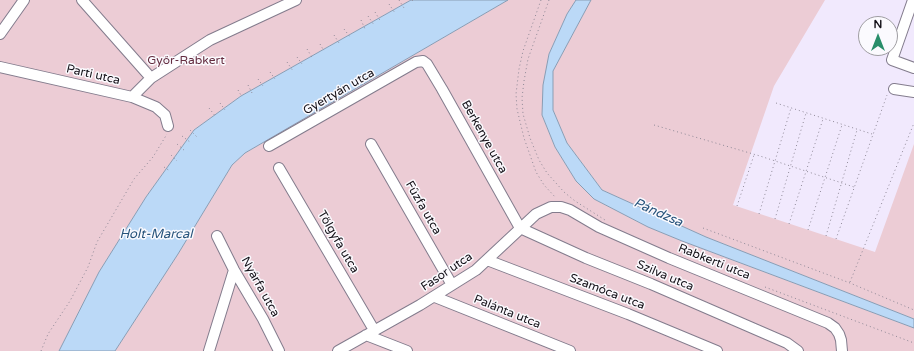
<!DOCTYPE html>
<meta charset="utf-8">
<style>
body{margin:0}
#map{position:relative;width:914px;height:351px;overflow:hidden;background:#f1e9fd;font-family:"Varela Round",sans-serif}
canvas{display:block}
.north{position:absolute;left:858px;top:16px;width:40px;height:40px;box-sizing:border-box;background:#fbfafe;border:1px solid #9f9da2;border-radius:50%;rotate:0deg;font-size:11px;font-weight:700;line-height:16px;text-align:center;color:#141118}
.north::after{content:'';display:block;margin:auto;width:14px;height:18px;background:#298e6a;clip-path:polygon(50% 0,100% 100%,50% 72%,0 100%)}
</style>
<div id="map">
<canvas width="914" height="351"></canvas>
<div class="north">N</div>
</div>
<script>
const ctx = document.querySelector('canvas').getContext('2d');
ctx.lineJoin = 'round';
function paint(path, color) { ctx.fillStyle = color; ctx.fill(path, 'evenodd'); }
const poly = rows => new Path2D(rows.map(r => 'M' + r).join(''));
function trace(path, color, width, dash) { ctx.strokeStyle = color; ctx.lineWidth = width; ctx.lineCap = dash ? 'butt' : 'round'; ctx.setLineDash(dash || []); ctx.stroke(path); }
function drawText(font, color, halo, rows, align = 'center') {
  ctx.font = font + ' "Varela Round",sans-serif'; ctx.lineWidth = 3; ctx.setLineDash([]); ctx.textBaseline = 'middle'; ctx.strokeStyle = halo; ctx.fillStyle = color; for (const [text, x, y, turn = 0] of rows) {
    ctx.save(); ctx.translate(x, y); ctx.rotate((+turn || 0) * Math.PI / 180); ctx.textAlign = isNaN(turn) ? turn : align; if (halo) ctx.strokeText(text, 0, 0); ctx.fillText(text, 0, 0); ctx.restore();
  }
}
paint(poly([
 [0,0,411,0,241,96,194,130,146,197,99,272,59,351,0,351],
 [508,0,576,0,567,14,549,54,542,115,555,147,576,181,594,199,648,227,682,241,914,328,914,351,115,351,178,254,232,165,245,153],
 [591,0,825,0,774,86,733,205,875,252,914,144,914,319,706,237,602,190,567,143,553,110,553,71]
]), '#ecccd5');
const water = poly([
 [411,0,508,0,245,153,232,165,178,254,115,351,59,351,99,272,146,197,194,130,241,96,411,0],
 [576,0,591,0,553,71,553,110,567,143,602,190,706,237,914,319,914,328,682,241,648,227,594,199,576,181,555,147,542,115,543,85,549,54,567,14,576,0]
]);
paint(water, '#bbd9f7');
trace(water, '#899db4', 1);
const minor = poly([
 [82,0,151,78],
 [913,0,892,60,914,68],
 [0,34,24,0],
 [0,67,132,97,156,107,165,115,168,126],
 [894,89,914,92],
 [132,97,151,78,210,40,296,0],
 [371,144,452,285],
 [269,146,416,62,423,61,427,64,442,89,520,228,586,258,651,284,787,343,798,351],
 [279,168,374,330],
 [217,236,234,270,263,319,279,351],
 [487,260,628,314,717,351],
 [435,297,570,351],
 [366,335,407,351],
 [209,351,234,270],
 [338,351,420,305,476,270,536,214,551,207,561,207,570,210,599,227,669,258,828,323,835,328,839,334,841,340,842,351]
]);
trace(minor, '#837c8d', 12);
trace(poly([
 [399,0,404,8],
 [412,0,414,3],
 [541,0,523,51,519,69,516,94,517,109,524,138,536,172,544,185,556,198],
 [549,0,528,59,524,81,522,98,523,114,530,138,539,160,547,173,564,192,575,201,605,220],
 [389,4,395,13],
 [375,12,381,22],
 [368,16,374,25],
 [361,20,365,29],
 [344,29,350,37],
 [334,35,339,43],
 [320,44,324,51],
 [307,49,313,59],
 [297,57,302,64],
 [287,62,293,71],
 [270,72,275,79],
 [258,79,263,86],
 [248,85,252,93],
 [238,90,242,97],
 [220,103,225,110],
 [776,103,872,134],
 [209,108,216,117],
 [654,125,760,156,854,187],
 [190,130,197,137],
 [182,136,190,142],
 [177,144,185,151],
 [171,155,177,161],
 [164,167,170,171],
 [737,206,754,155],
 [759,214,791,108],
 [775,219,806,113],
 [789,224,823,119],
 [703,228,850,283,914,310],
 [808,230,842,125],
 [826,236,857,130],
 [836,239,887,95],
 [850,282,914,123],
 [765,287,914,343],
 [41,351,48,334,70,301,88,267,97,242,134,179,153,157,167,134]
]), '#8e8896', 1, [1, 3]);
trace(minor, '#fff', 10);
drawText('12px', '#642d40', '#fbfafe', [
 ["Győr-Rabkert",186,61]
]);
drawText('12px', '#141118', '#fbfafe', [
 ["Parti utca",93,75,13],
 ["Gyertyán utca",339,92,-30],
 ["Berkenye utca",484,137,61],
 ["Fűzfa utca",423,208,60],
 ["Tölgyfa utca",338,242,60],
 ["Rabkerti utca",714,262,22],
 ["Fasor utca",447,272,-34],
 ["Szilva utca",665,276,23],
 ["Nyárfa utca",260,287,61],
 ["Szamóca utca",607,292,21],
 ["Palánta utca",507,312,22]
]);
drawText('italic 13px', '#27537b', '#fbfafe', [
 ["Pándzsa",658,213,24],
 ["Holt-Marcal",156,235]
]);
</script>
